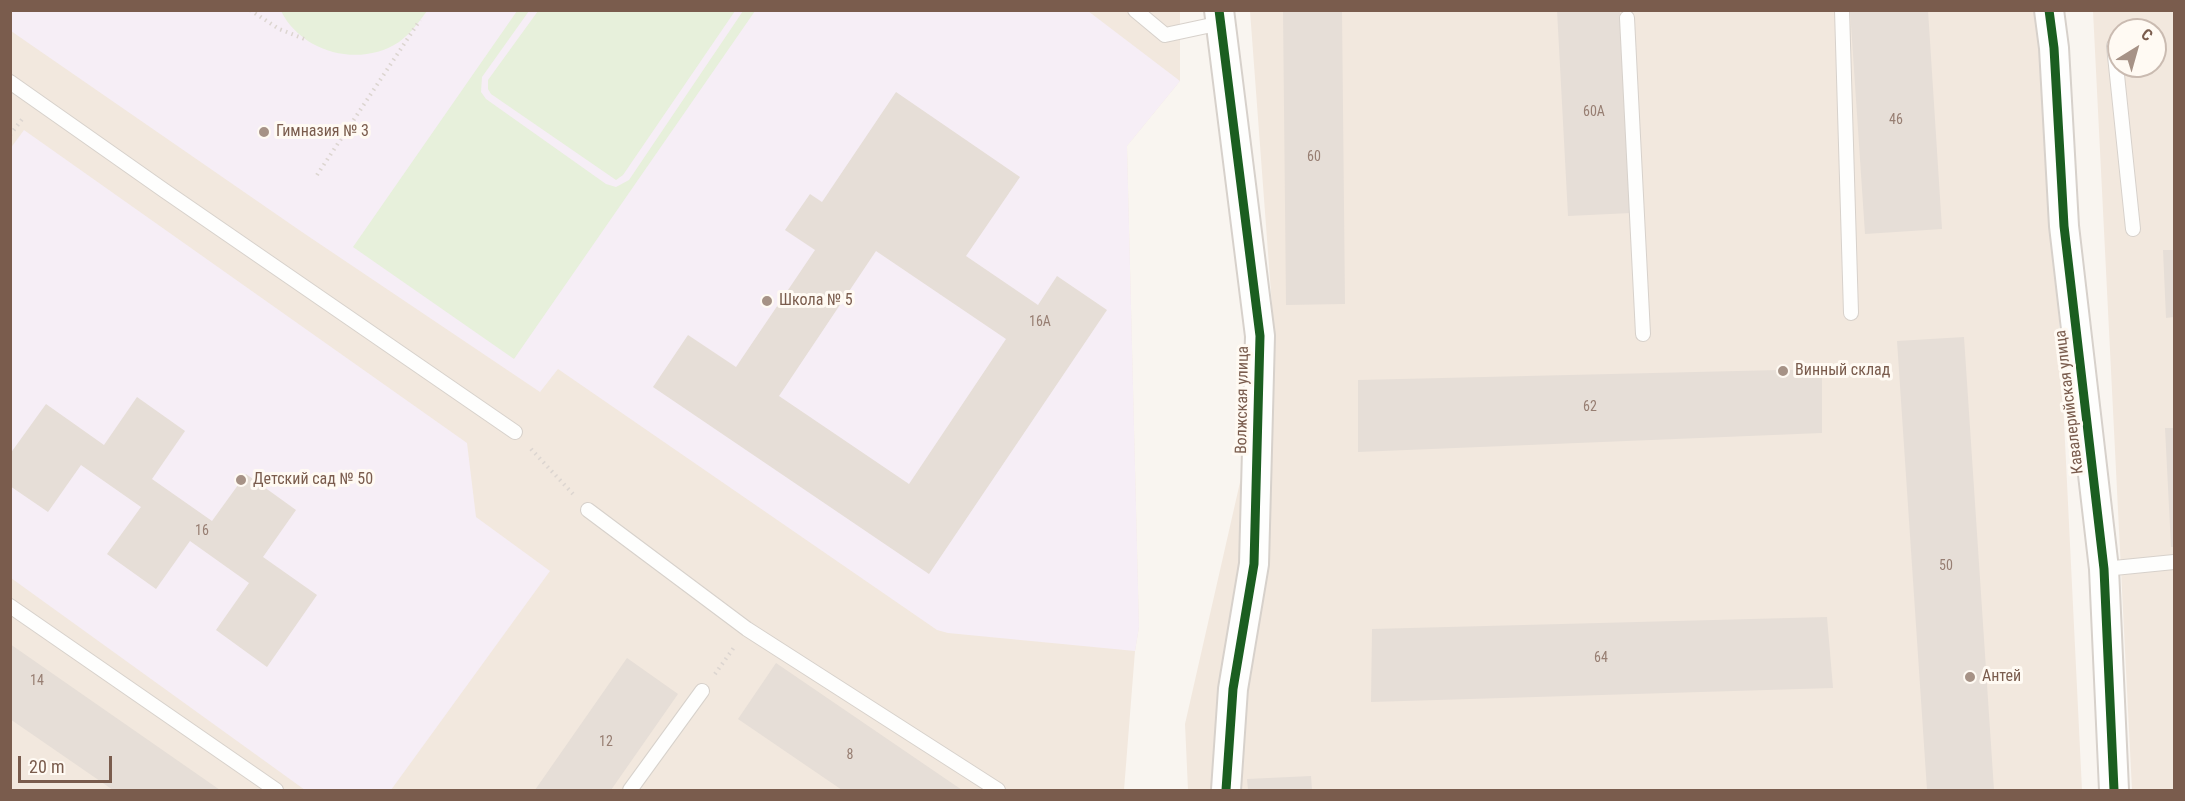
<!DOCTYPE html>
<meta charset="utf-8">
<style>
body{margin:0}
#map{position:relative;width:2185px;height:801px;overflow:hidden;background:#f9f5f0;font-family:"Roboto Condensed",sans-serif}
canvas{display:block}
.frame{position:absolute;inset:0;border:12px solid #7a5c4d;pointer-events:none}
.north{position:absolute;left:2107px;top:18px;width:60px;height:60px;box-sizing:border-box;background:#fffaf3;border:2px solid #cabbb1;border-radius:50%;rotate:37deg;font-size:16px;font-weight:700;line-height:24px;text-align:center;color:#7a5c4d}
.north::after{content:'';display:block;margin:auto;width:21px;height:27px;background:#a69286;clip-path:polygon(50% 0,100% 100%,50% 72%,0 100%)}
.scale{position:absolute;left:18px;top:756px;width:94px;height:27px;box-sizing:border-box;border:3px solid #7a5c4d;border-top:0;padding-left:8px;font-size:18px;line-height:21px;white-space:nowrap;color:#7a5c4d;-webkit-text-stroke:4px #fffaf3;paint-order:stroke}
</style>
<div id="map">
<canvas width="2185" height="801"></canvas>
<div class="frame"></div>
<div class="north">С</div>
<div class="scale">20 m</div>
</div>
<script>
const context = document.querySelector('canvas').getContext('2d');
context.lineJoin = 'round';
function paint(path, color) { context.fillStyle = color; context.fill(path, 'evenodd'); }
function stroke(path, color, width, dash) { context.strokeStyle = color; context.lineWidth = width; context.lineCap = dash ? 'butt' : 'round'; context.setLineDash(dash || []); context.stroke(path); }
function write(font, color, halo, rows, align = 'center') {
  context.font = font + ' "Roboto Condensed",sans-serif'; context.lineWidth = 6; context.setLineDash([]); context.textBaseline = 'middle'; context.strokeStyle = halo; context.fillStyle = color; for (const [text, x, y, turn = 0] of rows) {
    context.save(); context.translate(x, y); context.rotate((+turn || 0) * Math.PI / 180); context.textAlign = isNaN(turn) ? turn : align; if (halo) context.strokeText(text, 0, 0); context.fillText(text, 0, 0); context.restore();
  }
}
paint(new Path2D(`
 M10 11H1180V81L1127 146 1139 627 1135 651 1124 790H11Z
 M1250 11H2044L2082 790H1188L1185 724 1274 333Z
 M2093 11H2174V790H2132ZM2119 30H2155V66H2119Z`), '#f2e8de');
paint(new Path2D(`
 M11 10 1088 11 1180 81 1127 146 1139 627 1135 651 948 633 937 630 558 369 540 392 302 232 11 31Z
 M24 130 467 443 476 517 550 571 391 790H305L11 578 10 149Z`), '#f6eef6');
paint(new Path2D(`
 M281 11H427C419 22 411 33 399 42 360 68 302 53 281 11Z
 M517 11H529L482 77 481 92 486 99 606 184 616 187 629 180 743 11H755L514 359 353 247Z
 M538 11V10L735 11 623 175 616 180 491 94 488 89V80Z`), '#e7f0db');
paint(new Path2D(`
 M1283 10H1342L1345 304 1286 305Z
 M1557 10H1620L1631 213 1568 216Z
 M1850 10H1928L1942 229 1865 234Z
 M896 92 1020 177 966 256 1038 305 1057 276 1107 310 929 574 653 387 688 335 736 367 815 250 785 230 810 194 822 202ZM876 251 1006 339 909 484 779 396Z
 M2163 250H2174V317L2166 318Z
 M1964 337 1994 790H1927L1897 341Z
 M1822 369V433L1358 452V380Z
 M137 397 185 431 152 479 212 521 246 474 296 510 263 557 317 595 267 667 216 630 249 583 190 541 156 589 107 554 141 507 81 465 48 512 10 486V454L46 404 104 445Z
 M2165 428H2174V547H2171Z
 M1827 617 1833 688 1371 702 1372 629Z
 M10 644 220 790H113L10 719Z
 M627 658 678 694 611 790H535Z
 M776 663 962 790H842L738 719Z
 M1311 776 1312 790H1248L1247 779Z`), '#e6ded7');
const service = new Path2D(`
 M1135 10 1165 35 1221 23
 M1842 10 1851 313
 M1627 18 1643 334
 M2114 46 2133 229
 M10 82 165 191 515 432
 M588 510 747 629 998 790
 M2104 569 2174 562
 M10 606 276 790
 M630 790 702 691`);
const minor = new Path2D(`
 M1219 10 1260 336 1254 564 1233 689 1226 790
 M2049 10 2054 48 2064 226 2104 569 2114 790`);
stroke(service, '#d7d1cb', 16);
stroke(minor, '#d7d1cb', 32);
stroke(new Path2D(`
 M250 10 279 29 307 40
 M10 135 23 118
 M317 175 420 20
 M531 449 573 494
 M715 674 735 646`), '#dcd5d0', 4, [1.5, 4.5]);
stroke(service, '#fefefd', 14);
stroke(minor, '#fefefd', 28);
stroke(new Path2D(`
 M1219 10 1260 336 1254 564 1233 689 1226 790
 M2049 10 2054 48 2064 226 2104 569 2114 790`), '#1b5e20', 9);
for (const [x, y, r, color] of [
 [264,132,6,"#a69286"],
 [767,301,6,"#a69286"],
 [1783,371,6,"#a69286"],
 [241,480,6,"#a69286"],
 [1970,677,6,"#a69286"]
]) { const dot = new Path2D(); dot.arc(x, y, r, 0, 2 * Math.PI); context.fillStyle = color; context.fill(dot); stroke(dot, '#fffaf3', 2); }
write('14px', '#977e72', null, [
 ["60А",1594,112],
 ["46",1896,120],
 ["60",1314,157],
 ["16А",1040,322],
 ["62",1590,407],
 ["16",202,531],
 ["50",1946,566],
 ["64",1601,658],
 ["14",37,681],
 ["12",606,742],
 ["8",850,755]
]);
write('16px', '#7a5c4d', '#fffaf3', [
 ["Гимназия № 3",276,132],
 ["Школа № 5",779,301],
 ["Винный склад",1795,371],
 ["Детский сад № 50",253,480],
 ["Антей",1982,677]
], 'left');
write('16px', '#7a5c4d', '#fffaf3', [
 ["Волжская улица",1243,400,-89],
 ["Кавалерийская улица",2070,402,-97]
]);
</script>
